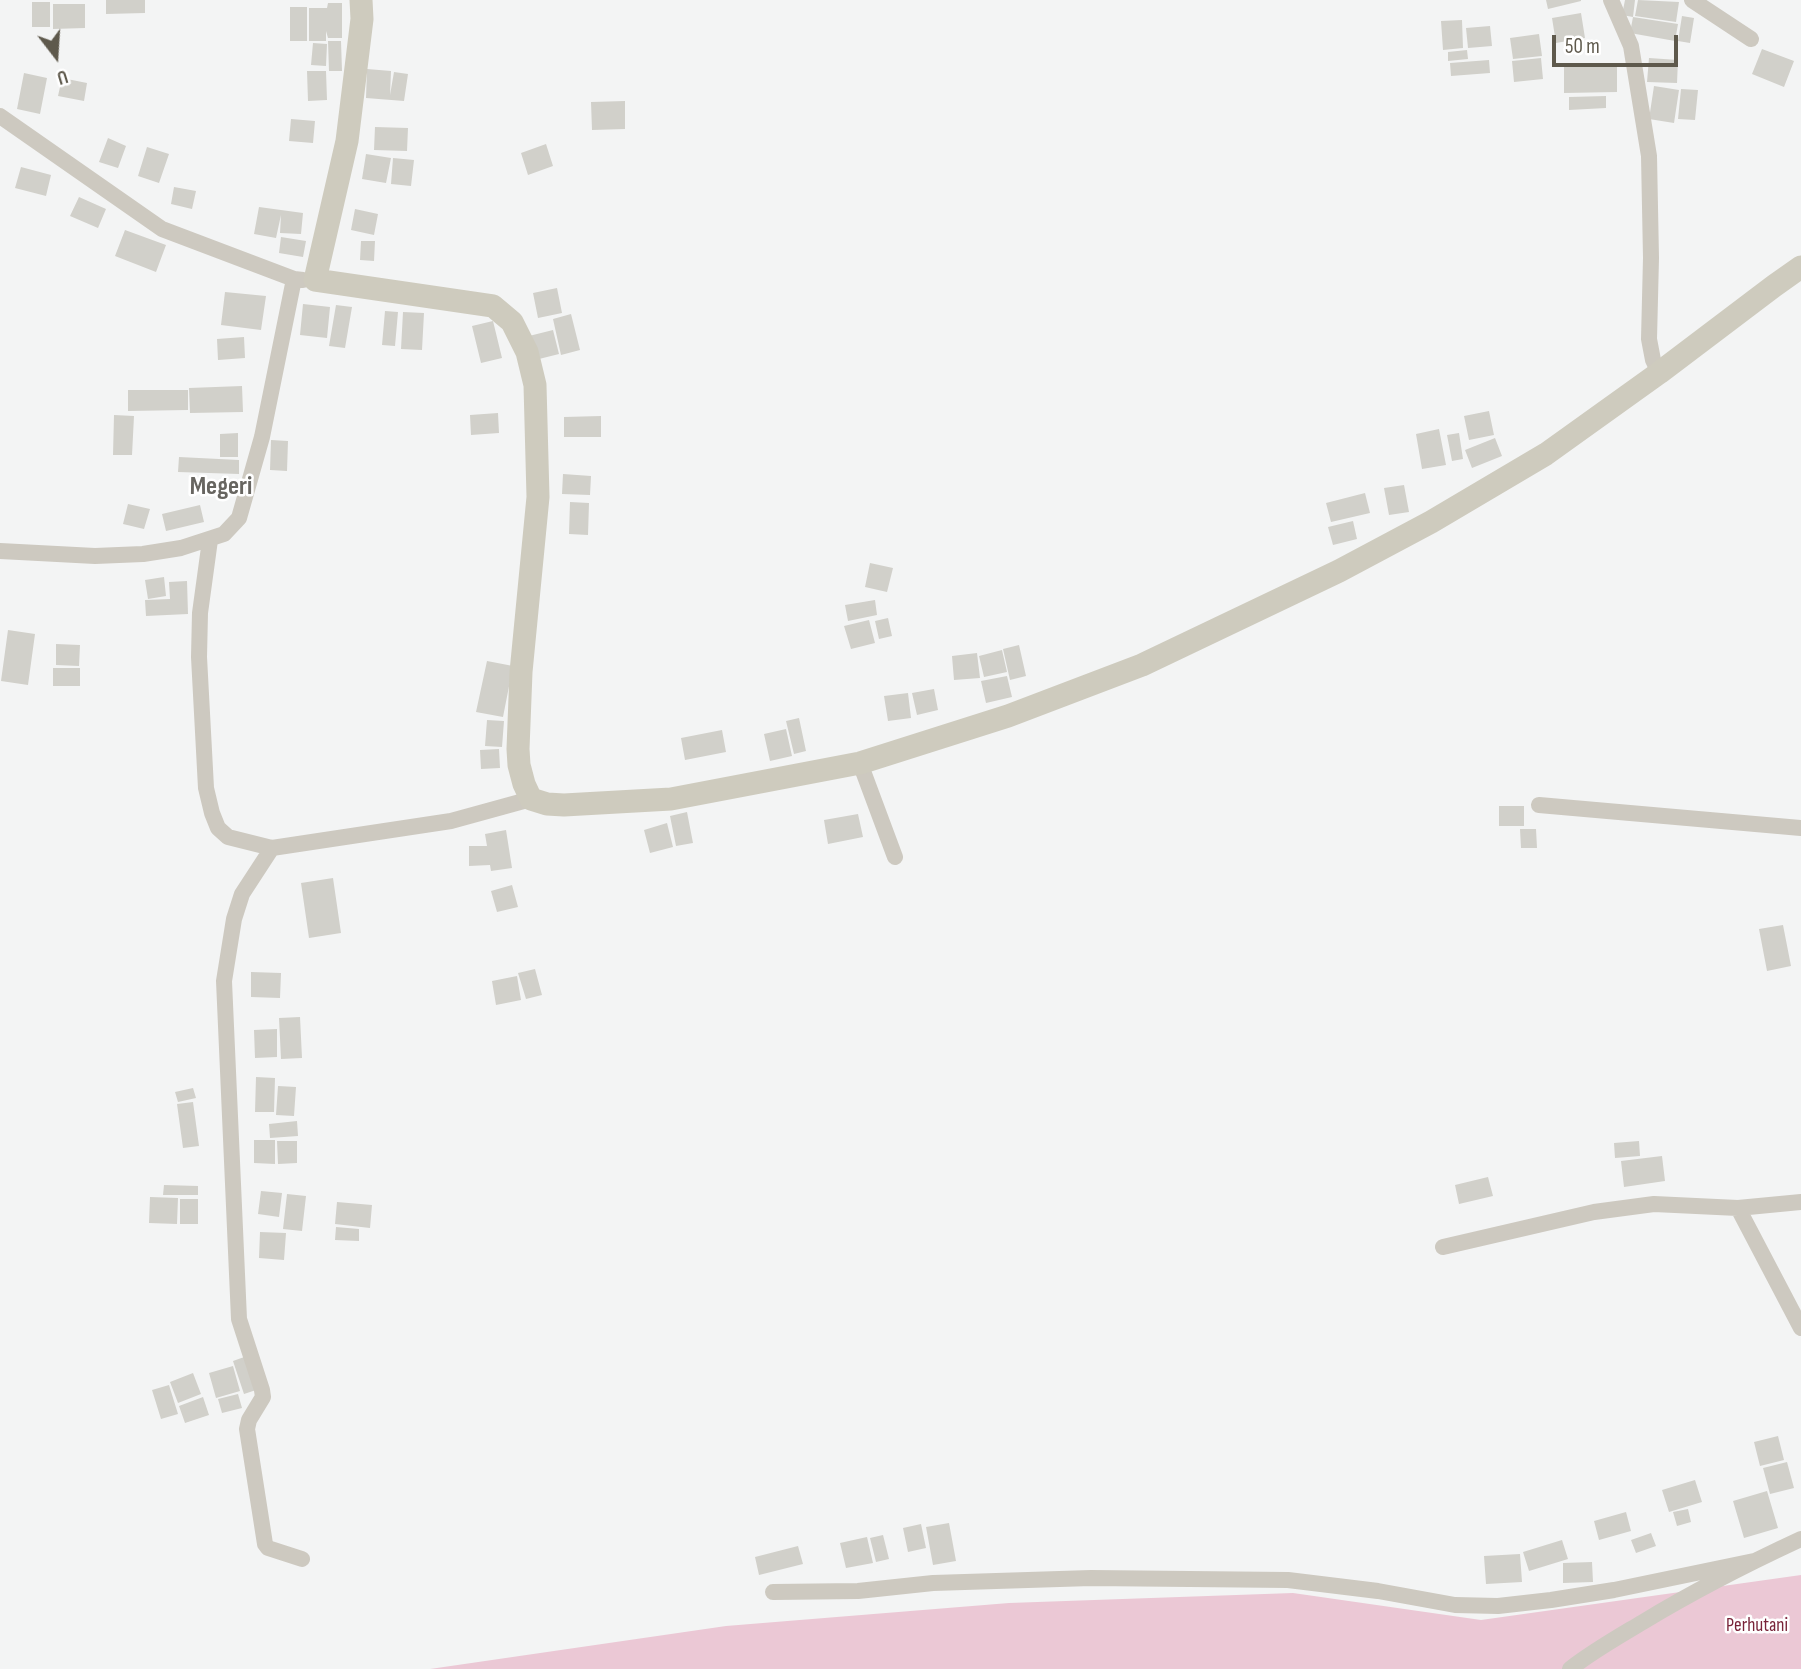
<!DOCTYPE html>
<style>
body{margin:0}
#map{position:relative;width:1801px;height:1669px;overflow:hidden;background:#f3f4f4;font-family:"Sofia Sans Condensed",sans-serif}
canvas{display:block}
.north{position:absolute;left:21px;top:21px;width:70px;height:70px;-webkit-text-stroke:5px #fff;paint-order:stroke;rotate:163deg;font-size:19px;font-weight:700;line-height:28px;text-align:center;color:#5e594c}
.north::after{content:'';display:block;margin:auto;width:24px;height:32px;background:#5e594c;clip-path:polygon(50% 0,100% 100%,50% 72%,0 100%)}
.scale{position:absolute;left:1552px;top:35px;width:126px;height:32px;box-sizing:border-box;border:4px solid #5e594c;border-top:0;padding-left:9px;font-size:21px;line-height:24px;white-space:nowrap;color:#5e594c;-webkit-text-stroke:5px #fff;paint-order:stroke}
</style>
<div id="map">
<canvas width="1801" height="1669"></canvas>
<div class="north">U</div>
<div class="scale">50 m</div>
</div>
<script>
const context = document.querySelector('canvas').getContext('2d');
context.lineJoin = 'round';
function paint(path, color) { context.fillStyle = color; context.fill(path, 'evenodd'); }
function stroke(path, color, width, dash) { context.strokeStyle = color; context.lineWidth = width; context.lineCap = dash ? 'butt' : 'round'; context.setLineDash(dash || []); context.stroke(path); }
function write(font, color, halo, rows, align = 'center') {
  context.font = font + ' "Sofia Sans Condensed",sans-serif'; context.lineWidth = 5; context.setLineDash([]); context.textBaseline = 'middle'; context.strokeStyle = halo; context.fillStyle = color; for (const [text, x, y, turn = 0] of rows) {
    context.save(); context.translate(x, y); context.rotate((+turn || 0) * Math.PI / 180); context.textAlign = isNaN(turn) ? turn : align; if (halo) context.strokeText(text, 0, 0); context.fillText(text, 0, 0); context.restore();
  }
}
paint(new Path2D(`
 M1801 1575V1669H430L726 1626 1009 1603 1293 1593 1481 1620Z`), '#ebc8d5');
paint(new Path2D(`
 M106 0H145V13L106 14Z
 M1546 0H1581V1L1548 9Z
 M1625 0H1635L1633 17 1622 15Z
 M1638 0 1679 2 1676 22 1635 16Z
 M32 2H50V27H32Z
 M328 3H342V38H328L326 31V41H309V8H327Z
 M53 4H85V28L53 29Z
 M290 7H307V41H290Z
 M1581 13 1585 38 1556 43 1552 18Z
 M1682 16 1694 18 1690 43 1678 41Z
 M1633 17 1678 24 1675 41 1630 33Z
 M1462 20 1463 48 1443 50 1441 21Z
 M1490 26 1492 46 1468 48 1466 28Z
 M1539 34 1542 56 1513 59 1510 38Z
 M328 41H341L342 71H329Z
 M313 43 327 44 326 66 311 65Z
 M1762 49 1794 61 1784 87 1752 74Z
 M1467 50 1468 59 1448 61V52Z
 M1541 58 1543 79 1514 82 1512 61Z
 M1649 58 1678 60 1677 83 1647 82Z
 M1489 60 1490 73 1451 76 1450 63Z
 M1617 65V92L1564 93V66Z
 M367 69 391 71 390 95 394 72 408 74 404 101 366 98Z
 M307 71H326L327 100 308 101Z
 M24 73 47 78 40 114 17 109Z
 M62 78 87 83 84 101 58 96Z
 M1654 86 1679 90 1674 123 1649 119Z
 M1681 89 1698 90 1695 120 1678 119Z
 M1606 96V108L1569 110V97Z
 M625 101V129L592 130 591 102Z
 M291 119 315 121 313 143 289 141Z
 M375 127 408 128 407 151 374 150Z
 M108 138 126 146 118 168 99 162Z
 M546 144 553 166 528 175 521 153Z
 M147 147 169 154 159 183 138 176Z
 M366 154 391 158 386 183 362 179Z
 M393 158 414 160 411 186 391 184Z
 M21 167 51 175 46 196 15 188Z
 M174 187 196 191 192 209 171 204Z
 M79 197 106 209 98 228 70 216Z
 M259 207 303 213 301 234 280 233 281 215 276 238 254 234Z
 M355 209 378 214 374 235 351 230Z
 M125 230 166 245 156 272 115 256Z
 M281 237 306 241 303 257 279 253Z
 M361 241H375L374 261 360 260Z
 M557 288 562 313 538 318 533 293Z
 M225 292 266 296 261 330 221 325Z
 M303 304 330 307 327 338 300 335Z
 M336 305 352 307 345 348 329 346Z
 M385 311 398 312 395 346 382 345Z
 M403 312 424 313 422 350 401 349Z
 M571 314 580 350 561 355 553 319Z
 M493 321 502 358 481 363 472 326Z
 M553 330 559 354 535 360 529 336Z
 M244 337 245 358 218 360 217 339Z
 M242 386 243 412 190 413 189 388Z
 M128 390H188V410L128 411Z
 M1489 411 1494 435 1469 440 1464 416Z
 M498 413 499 433 471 435 470 415Z
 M114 415 134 416 132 455H113Z
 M601 416V437H564V417Z
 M1439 429 1446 465 1422 469 1416 434Z
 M238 433V457H220V434Z
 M1459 433 1463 459 1452 461 1447 435Z
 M1495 438 1502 456 1472 468 1465 450Z
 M271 440 288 441 287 471 270 470Z
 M179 457 239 460V474L178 472Z
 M563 474 591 476 590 495 562 494Z
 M1404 485 1409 512 1389 515 1384 488Z
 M1365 493 1370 513 1331 522 1326 503Z
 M570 502 589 503 588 535 569 534Z
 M128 504 150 509 144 529 123 524Z
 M200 505 204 522 166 531 162 514Z
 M1353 521 1357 539 1333 545 1328 527Z
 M870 563 893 568 887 592 865 587Z
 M164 577 166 596 148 599 145 580Z
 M187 581 188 614 146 616 145 600 170 599 169 582Z
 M875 600 877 615 848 621 845 605Z
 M888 618 892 636 879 639 875 621Z
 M869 620 875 643 851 649 844 626Z
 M8 630 35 634 28 685 1 681Z
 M56 644 80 645 79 666 56 665Z
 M1019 645 1026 676 1010 680 1003 649Z
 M1002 650 1007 672 984 677 979 656Z
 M977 653 980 678 954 680 952 656Z
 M487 661 513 666 503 717 476 712Z
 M53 668H80V686H53Z
 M1007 676 1012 697 986 703 981 681Z
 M934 689 938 710 917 715 912 693Z
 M908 693 911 718 888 721 884 696Z
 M799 718 806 751 794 754 786 721Z
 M487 720 504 721 502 747 485 746Z
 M786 729 792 756 770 761 764 734Z
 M722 730 726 752 685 760 681 738Z
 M499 749 500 768 481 769 480 750Z
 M1499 806H1524V826H1499Z
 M687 812 693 843 676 846 670 816Z
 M858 814 863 837 828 844 824 820Z
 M667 823 673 847 650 853 644 830Z
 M1520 829H1536L1537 848H1521Z
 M506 830 512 868 491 871 490 865 469 866V846H487L485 834Z
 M333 878 341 933 309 938 301 883Z
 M512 885 518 907 497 912 491 891Z
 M1783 925 1791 966 1767 971 1759 929Z
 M535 969 542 995 526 999 518 973Z
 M251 972 281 973 280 998 251 997Z
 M517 976 521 1000 496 1005 492 981Z
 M300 1017 302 1058 281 1059 279 1018Z
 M277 1029V1057L255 1058 254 1030Z
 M256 1077 275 1078 274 1112H255Z
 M278 1086 296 1087 294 1116 276 1115Z
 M193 1088 196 1098 178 1102 175 1092Z
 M193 1102 199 1146 183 1148 177 1104Z
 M297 1121 298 1136 270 1138 269 1124Z
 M254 1140H275V1164L254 1163Z
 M277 1141H297V1163L278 1164Z
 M1639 1141 1640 1156 1615 1158 1614 1143Z
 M1662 1156 1665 1181 1624 1187 1621 1161Z
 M1488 1177 1493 1196 1459 1204 1455 1185Z
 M164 1185 198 1186V1195H163Z
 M261 1191 282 1193 279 1217 258 1214Z
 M287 1194 306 1196 302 1231 283 1229Z
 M150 1197 178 1198 177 1224 149 1223Z
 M180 1199H198V1224H180Z
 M337 1202 372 1205 370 1228 335 1224Z
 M336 1227 359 1229V1241L335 1240Z
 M260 1232 286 1233 284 1260 259 1258Z
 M247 1356 259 1389 244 1394 233 1361Z
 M233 1366 240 1391 216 1398 209 1373Z
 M193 1373 201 1394 178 1403 170 1382Z
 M169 1385 178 1414 161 1419 152 1390Z
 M238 1394 242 1408 222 1413 218 1399Z
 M203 1397 209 1415 185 1423 179 1406Z
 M1778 1436 1784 1460 1760 1466 1754 1442Z
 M1787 1462 1794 1488 1770 1494 1763 1468Z
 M1695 1480 1702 1502 1669 1512 1662 1490Z
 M1767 1491 1778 1528 1744 1538 1733 1501Z
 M1688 1509 1691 1522 1677 1526 1673 1512Z
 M1626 1512 1631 1531 1599 1540 1594 1521Z
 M949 1523 956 1561 933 1565 926 1527Z
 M921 1524 926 1548 908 1552 903 1528Z
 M1651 1533 1656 1546 1636 1553 1631 1540Z
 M883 1535 889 1559 876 1562 870 1538Z
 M867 1537 873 1563 846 1568 840 1543Z
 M1562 1540 1568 1559 1529 1571 1523 1552Z
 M798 1546 803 1564 759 1575 755 1557Z
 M1520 1554 1522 1582 1486 1584 1484 1556Z
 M1592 1562 1593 1582 1563 1583V1563Z`), '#d1d0ca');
stroke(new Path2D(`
 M1611 0 1631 46 1649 156 1651 258 1649 339 1653 360 1659 373
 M1692 0 1751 39
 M0 116 162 229 294 279 303 280
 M210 540 200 613 199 657 206 788 212 813 218 828 228 837 272 848
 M0 551 95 556 143 554 181 548 224 534 239 518 262 437 294 279
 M860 763 895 857
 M1539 805 1801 828
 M1738 1208 1801 1202
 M1443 1247 1594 1212 1654 1204 1738 1208 1801 1328
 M302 1559 268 1548 265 1544 247 1429 249 1420 263 1397 262 1390 239 1319 224 981 234 919 242 894 272 848 451 821 531 799
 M773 1592 858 1591 933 1583 1091 1578 1288 1580 1378 1591 1455 1605 1498 1606 1551 1600 1614 1590 1754 1561
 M1570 1669C1593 1651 1618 1637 1643 1622 1694 1591 1747 1564 1801 1539`), '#cdc9c0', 16);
stroke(new Path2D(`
 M361 0 362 19 347 141 315 280 493 306 512 322 527 352 535 385 538 497 521 672 518 749 519 765 524 784 531 799 547 804 564 805 671 799 860 763 1008 716 1142 665 1339 571 1431 522 1546 454 1659 373 1774 286 1801 267`), '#cecbbe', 23);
write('19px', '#782439', '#fff', [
 ["Perhutani",1757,1626]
]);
write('bold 26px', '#676560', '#fff', [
 ["Megeri",221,487]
]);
</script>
